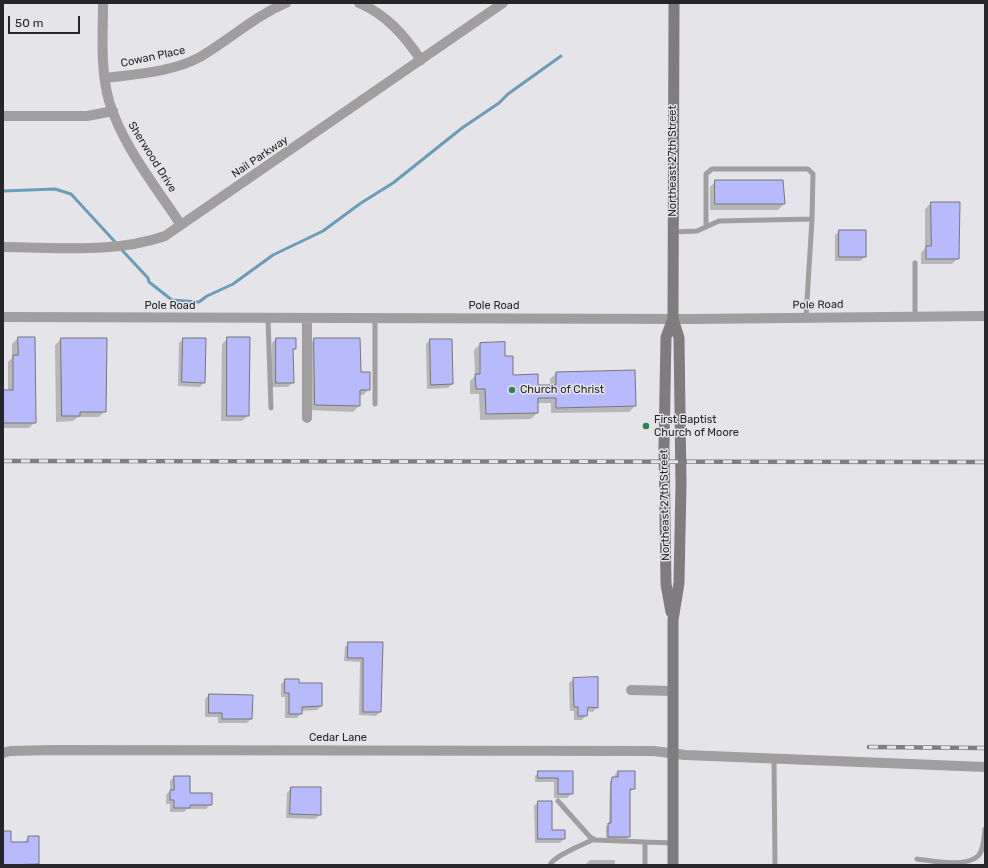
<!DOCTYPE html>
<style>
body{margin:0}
#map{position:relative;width:988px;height:868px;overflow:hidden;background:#e5e5e9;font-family:Rubik,sans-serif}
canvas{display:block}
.frame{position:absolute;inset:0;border:4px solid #262628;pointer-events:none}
.scale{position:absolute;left:8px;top:16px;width:72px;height:18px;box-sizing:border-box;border:2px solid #262628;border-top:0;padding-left:5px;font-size:12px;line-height:14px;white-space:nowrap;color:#262628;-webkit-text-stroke:3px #e5e5e9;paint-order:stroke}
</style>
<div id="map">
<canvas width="988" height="868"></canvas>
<div class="frame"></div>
<div class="scale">50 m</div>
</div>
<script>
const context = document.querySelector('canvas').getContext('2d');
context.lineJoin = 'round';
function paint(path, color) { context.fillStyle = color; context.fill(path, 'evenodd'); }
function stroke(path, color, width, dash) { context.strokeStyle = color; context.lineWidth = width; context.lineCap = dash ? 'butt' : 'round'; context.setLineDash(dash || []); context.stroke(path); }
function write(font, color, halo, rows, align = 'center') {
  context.font = font + ' Rubik,sans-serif'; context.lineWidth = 3; context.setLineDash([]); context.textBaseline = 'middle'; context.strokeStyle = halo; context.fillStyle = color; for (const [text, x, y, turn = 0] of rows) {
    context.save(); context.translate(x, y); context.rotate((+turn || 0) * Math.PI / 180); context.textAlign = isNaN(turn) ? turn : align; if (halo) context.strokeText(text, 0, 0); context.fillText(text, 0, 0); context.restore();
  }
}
paint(new Path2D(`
 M716 181 784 204 778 210H710V187Z
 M931 203 958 258 952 264H921V253L925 248V209Z
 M840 231 865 257 860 261H835V235Z
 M18 338H34L35 422 29 428H3V391H8V362L12 358V344Z
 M228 338 248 415 242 421H221L222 344Z
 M61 339 105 411 99 417H78L73 421 56 422 55 345Z
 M183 339 204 382 200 387 178 386 179 343Z
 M276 339 295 349 292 351 293 382 288 387H272V343Z
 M315 339 360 373 369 389 363 395H359V406L353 412 309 410V345Z
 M430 340 452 384 448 388 427 389 426 344Z
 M480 344 504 357 512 376 537 386H550V379L556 373 635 406 629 412 551 413V403H537V413L531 419 480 420 479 394H470V381L475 376 474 350Z
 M349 643H382L380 712 376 716 359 715 360 662 344 661 345 647Z
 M574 679 597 707 593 712 587 711 586 715 582 720H574V711H570L569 683Z
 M285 680 298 684 321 706 317 710 301 711V713L297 718H285V697H281V684Z
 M209 695 251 719 247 723H218V717H205V699Z
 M539 772H572V793L567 798H554V782H535V776Z
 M618 772 634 789 629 792V836L627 839H606V827L609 824 610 781 615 778V774Z
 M174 777 189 794 211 804 206 809H187L184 812H170V804H166V795L170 791V781Z
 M291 788 320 815 315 819 286 818 287 793Z
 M538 802 551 831 564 839 560 843H535L534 806Z
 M3 832 10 843H24L28 837 38 864 3 865Z
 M590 860H615V865H585Z`), '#0003');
stroke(new Path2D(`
 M3 191 55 189 71 194 117 244
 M120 248 148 278 149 282 172 300 199 302 207 296 233 284 273 255 323 231 361 203 393 183 462 128 499 103 508 94 561 56`), '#6b9cba', 3);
const building = new Path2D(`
 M715 180H783L785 204H715Z
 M931 202H960L959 259H926V246H931Z
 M839 230H866V257H839Z
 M18 337H35L36 423H3V390H13V355H18Z
 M227 337H250L249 416H227Z
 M61 338H107L106 412H80V416H62Z
 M183 338H206L205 383 182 382Z
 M276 338H296V349H293L294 383H276Z
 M314 338H360L361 372H370V390H360V406L315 405Z
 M430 339H452L453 384 431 385Z
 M505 342V356H513V375L538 374V385H556V372L635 370 636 406 556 408V398H538V413L486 414 485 389H476L475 374H480V343Z
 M348 642H383L381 712H363V658H348Z
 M598 677V708L588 707 587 716H578V707H574L573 678Z
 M285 679H299V683H322V706L302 707V714H289V693H285Z
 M209 694 253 695 252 719H222V713H209Z
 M538 771H573V794H558V778H538Z
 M618 771H635V789H630V837H608V823H611V784L612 777H618Z
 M174 776H190V793H212V805H190V808H174V800H170V790H174Z
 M291 787H321V815L290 814Z
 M538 801H552V830H565V839H538Z
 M3 831H11V842H28V836H39V864L3 865Z`);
paint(building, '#b7bbfd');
stroke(building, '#757579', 1);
stroke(new Path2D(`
 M706 227V174L712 169H808L813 174 812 219
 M673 232 697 231 719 221 812 219 806 317
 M915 263V316
 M268 318 271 408
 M375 404V318
 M774 760 775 865
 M558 801 590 837 595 840 645 842
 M917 859C933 861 965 868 978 856 984 850 984 837 985 829
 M550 865C553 856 585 844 594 839
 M645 865V842L673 843`), '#a09e9f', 5);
stroke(new Path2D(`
 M103 3C103 35 100 69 109 101 122 145 156 187 181 225
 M359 3C387 15 404 35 421 60
 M105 78C136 74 173 72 200 57 229 40 255 16 286 3
 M3 116H87L113 111
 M3 247C57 247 113 254 165 236L503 3
 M3 317 691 319 985 316
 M307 418V318
 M631 690 673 691
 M3 753 10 751 54 750 654 751 685 755 985 767`), '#a09e9f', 10);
stroke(new Path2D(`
 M671 612 666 584 664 447 666 337 673 319
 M673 865V620L679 583 681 484 679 338 673 319 674 3`), '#7f7c7d', 11);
const rail = new Path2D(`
 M3 461 985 462
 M869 747 985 748`);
stroke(rail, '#7f7f82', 4.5);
stroke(rail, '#e5e5e9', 3, [9]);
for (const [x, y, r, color] of [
 [512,390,4,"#2f8254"],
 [646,426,4,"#2f8254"]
]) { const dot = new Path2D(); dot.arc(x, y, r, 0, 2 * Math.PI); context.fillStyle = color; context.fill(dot); stroke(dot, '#e5e5e9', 1.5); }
write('11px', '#262628', '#e5e5e9', [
 ["Cowan Place",153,57,-12],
 ["Sherwood Drive",152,157,58],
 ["Nail Parkway",260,157,-34],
 ["Northeast 27th Street",673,161,-90],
 ["Pole Road",818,305,-1],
 ["Pole Road",170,306],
 ["Pole Road",494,306],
 ["Northeast 27th Street",665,505,-91],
 ["Cedar Lane",338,738]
]);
write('11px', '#262628', '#e5e5e9', [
 ["Church of Christ",520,390],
 ["First Baptist",654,420],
 ["Church of Moore",654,433]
], 'left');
</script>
